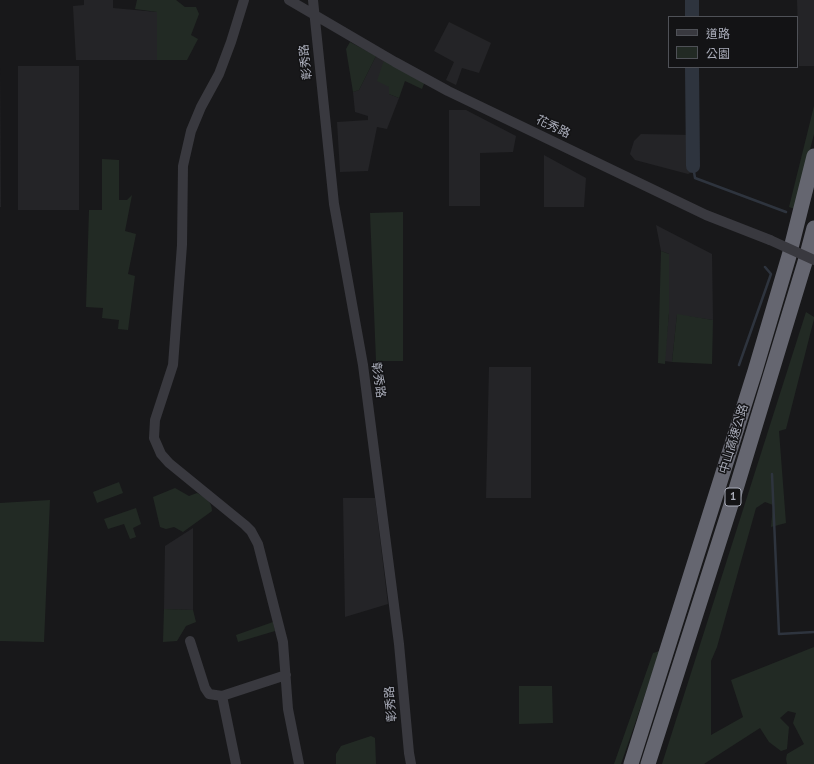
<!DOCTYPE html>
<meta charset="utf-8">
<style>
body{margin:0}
#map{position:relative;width:814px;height:764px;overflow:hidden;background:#18181a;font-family:"PT Sans","Noto Sans TC",sans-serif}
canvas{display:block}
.legend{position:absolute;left:668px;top:16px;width:130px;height:52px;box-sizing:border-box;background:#131315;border:1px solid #4f5157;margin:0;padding:5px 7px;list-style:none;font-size:12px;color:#aaadba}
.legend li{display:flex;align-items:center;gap:8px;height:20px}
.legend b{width:20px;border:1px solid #4f5157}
</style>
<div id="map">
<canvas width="814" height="764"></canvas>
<ul class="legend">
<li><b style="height:5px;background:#39393f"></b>道路</li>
<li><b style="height:11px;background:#222a24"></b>公園</li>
</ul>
</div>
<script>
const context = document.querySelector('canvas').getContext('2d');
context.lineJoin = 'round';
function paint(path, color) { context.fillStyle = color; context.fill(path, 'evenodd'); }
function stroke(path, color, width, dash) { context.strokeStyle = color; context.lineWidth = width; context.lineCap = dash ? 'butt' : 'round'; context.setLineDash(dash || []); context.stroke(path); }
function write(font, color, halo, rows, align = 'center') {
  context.font = font + ' "PT Sans","Noto Sans TC",sans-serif'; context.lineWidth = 3; context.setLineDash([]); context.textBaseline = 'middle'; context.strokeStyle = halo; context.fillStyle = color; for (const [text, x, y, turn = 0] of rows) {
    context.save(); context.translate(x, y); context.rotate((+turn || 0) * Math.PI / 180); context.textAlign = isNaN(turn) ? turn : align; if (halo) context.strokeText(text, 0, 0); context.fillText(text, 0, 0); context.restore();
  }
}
paint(new Path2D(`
 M84 0H113V8L157 12V60H76L73 6 84 5Z
 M797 0H814V66H799Z
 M449 22 491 43 479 73 462 68 456 85 446 80 454 62 434 51Z
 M376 56 384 60 389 87V94L399 98 387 129 377 127 368 171 340 172 337 122 368 120V116L355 112 353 92 359 90Z
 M18 66H79V210H18Z
 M0 67 1 207H0Z
 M449 110H466L516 136 513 152 480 153V206H449Z
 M641 134 693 135 694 171 688 174 635 160 630 154 634 141Z
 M544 155 586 178 584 207H544Z
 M656 225 712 254 713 320 677 315 672 362 664 361 669 313V254L661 251Z
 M489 367H531V498H486Z
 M343 498H375L388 604 345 617Z
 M193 528V610L164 609 165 546Z`), '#242427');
paint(new Path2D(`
 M137 0H176L185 7H196L199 14 191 35 198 39 187 60H157V12L135 9Z
 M350 42 376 56 359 90 353 92 346 49Z
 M384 60 425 81 422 89 405 81 399 98 389 94V87L377 81Z
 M814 106V134L795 209 789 207Z
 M102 159 119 160V200H127L132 195 125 231 136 234 128 274 135 276 128 330 118 329 119 320 102 318 103 308 86 307 89 210H102Z
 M403 212V361H376L370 213Z
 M661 251 669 254V313L665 364 658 363Z
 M806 312 814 317V319L786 429 779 431 786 523 771 527 773 505 765 502 756 508 717 647 711 661V735L743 717 731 680 814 647V764H787L786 759 787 754 804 744 793 723 796 713 788 711 780 718 789 727 787 749 781 751 769 742 760 728 704 764H662Z
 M677 314 713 320 712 364 672 362Z
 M119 482 123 493 97 503 93 492Z
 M175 488 189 496 197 493C205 498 212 501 212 511L183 532 174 527 166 529 160 527 153 497Z
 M50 500 44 642 0 641V503Z
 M136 508 141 524 133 528 136 537 130 539 124 524 108 529 104 519Z
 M164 609 193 610 196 622 186 626 177 641 163 642Z
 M273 622 275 631 238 642 236 635Z
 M660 651 621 764H614L653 653Z
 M519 686H552L553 723 519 724Z
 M371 736 375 738 376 764H336V754L341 746Z`), '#222a24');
stroke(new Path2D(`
 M693 166 695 178 786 212
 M739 365 771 274 765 267
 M772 474 779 634 814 632`), '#2e343e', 2.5);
stroke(new Path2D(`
 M692 0V17
 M692 67 693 166`), '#2e343e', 14);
stroke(new Path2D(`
 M244 0 231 42 219 74 201 107 191 131 183 166 182 245 173 365 155 420 154 438 161 454 169 463 245 525 251 531 258 544 283 642 288 709 299 764
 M289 0 395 62 448 91 706 215 770 240
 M313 0 334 204 363 365 399 644 409 753 411 764
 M190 641 205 688 209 694 222 696 236 764
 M222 696 286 675`), '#39393f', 10);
stroke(new Path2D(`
 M631 764 755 371 789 256 814 156
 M648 764 736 489 805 262 814 228`), '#656670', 15);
stroke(new Path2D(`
 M770 240 814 260`), '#39393f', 10);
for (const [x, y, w] of [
 [733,497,16]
]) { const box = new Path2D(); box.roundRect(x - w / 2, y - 9, w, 18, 3); context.fillStyle = '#131315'; context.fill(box); stroke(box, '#aaadba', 1); }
write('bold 11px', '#aaadba', null, [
 ["1",733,497]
]);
write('12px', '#aaadba', '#131315', [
 ["彰秀路",306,62,-96],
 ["花秀路",553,127,26],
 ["彰秀路",378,380,82],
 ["中山高速公路",734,439,-73],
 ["彰秀路",391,704,-95]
]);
</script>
